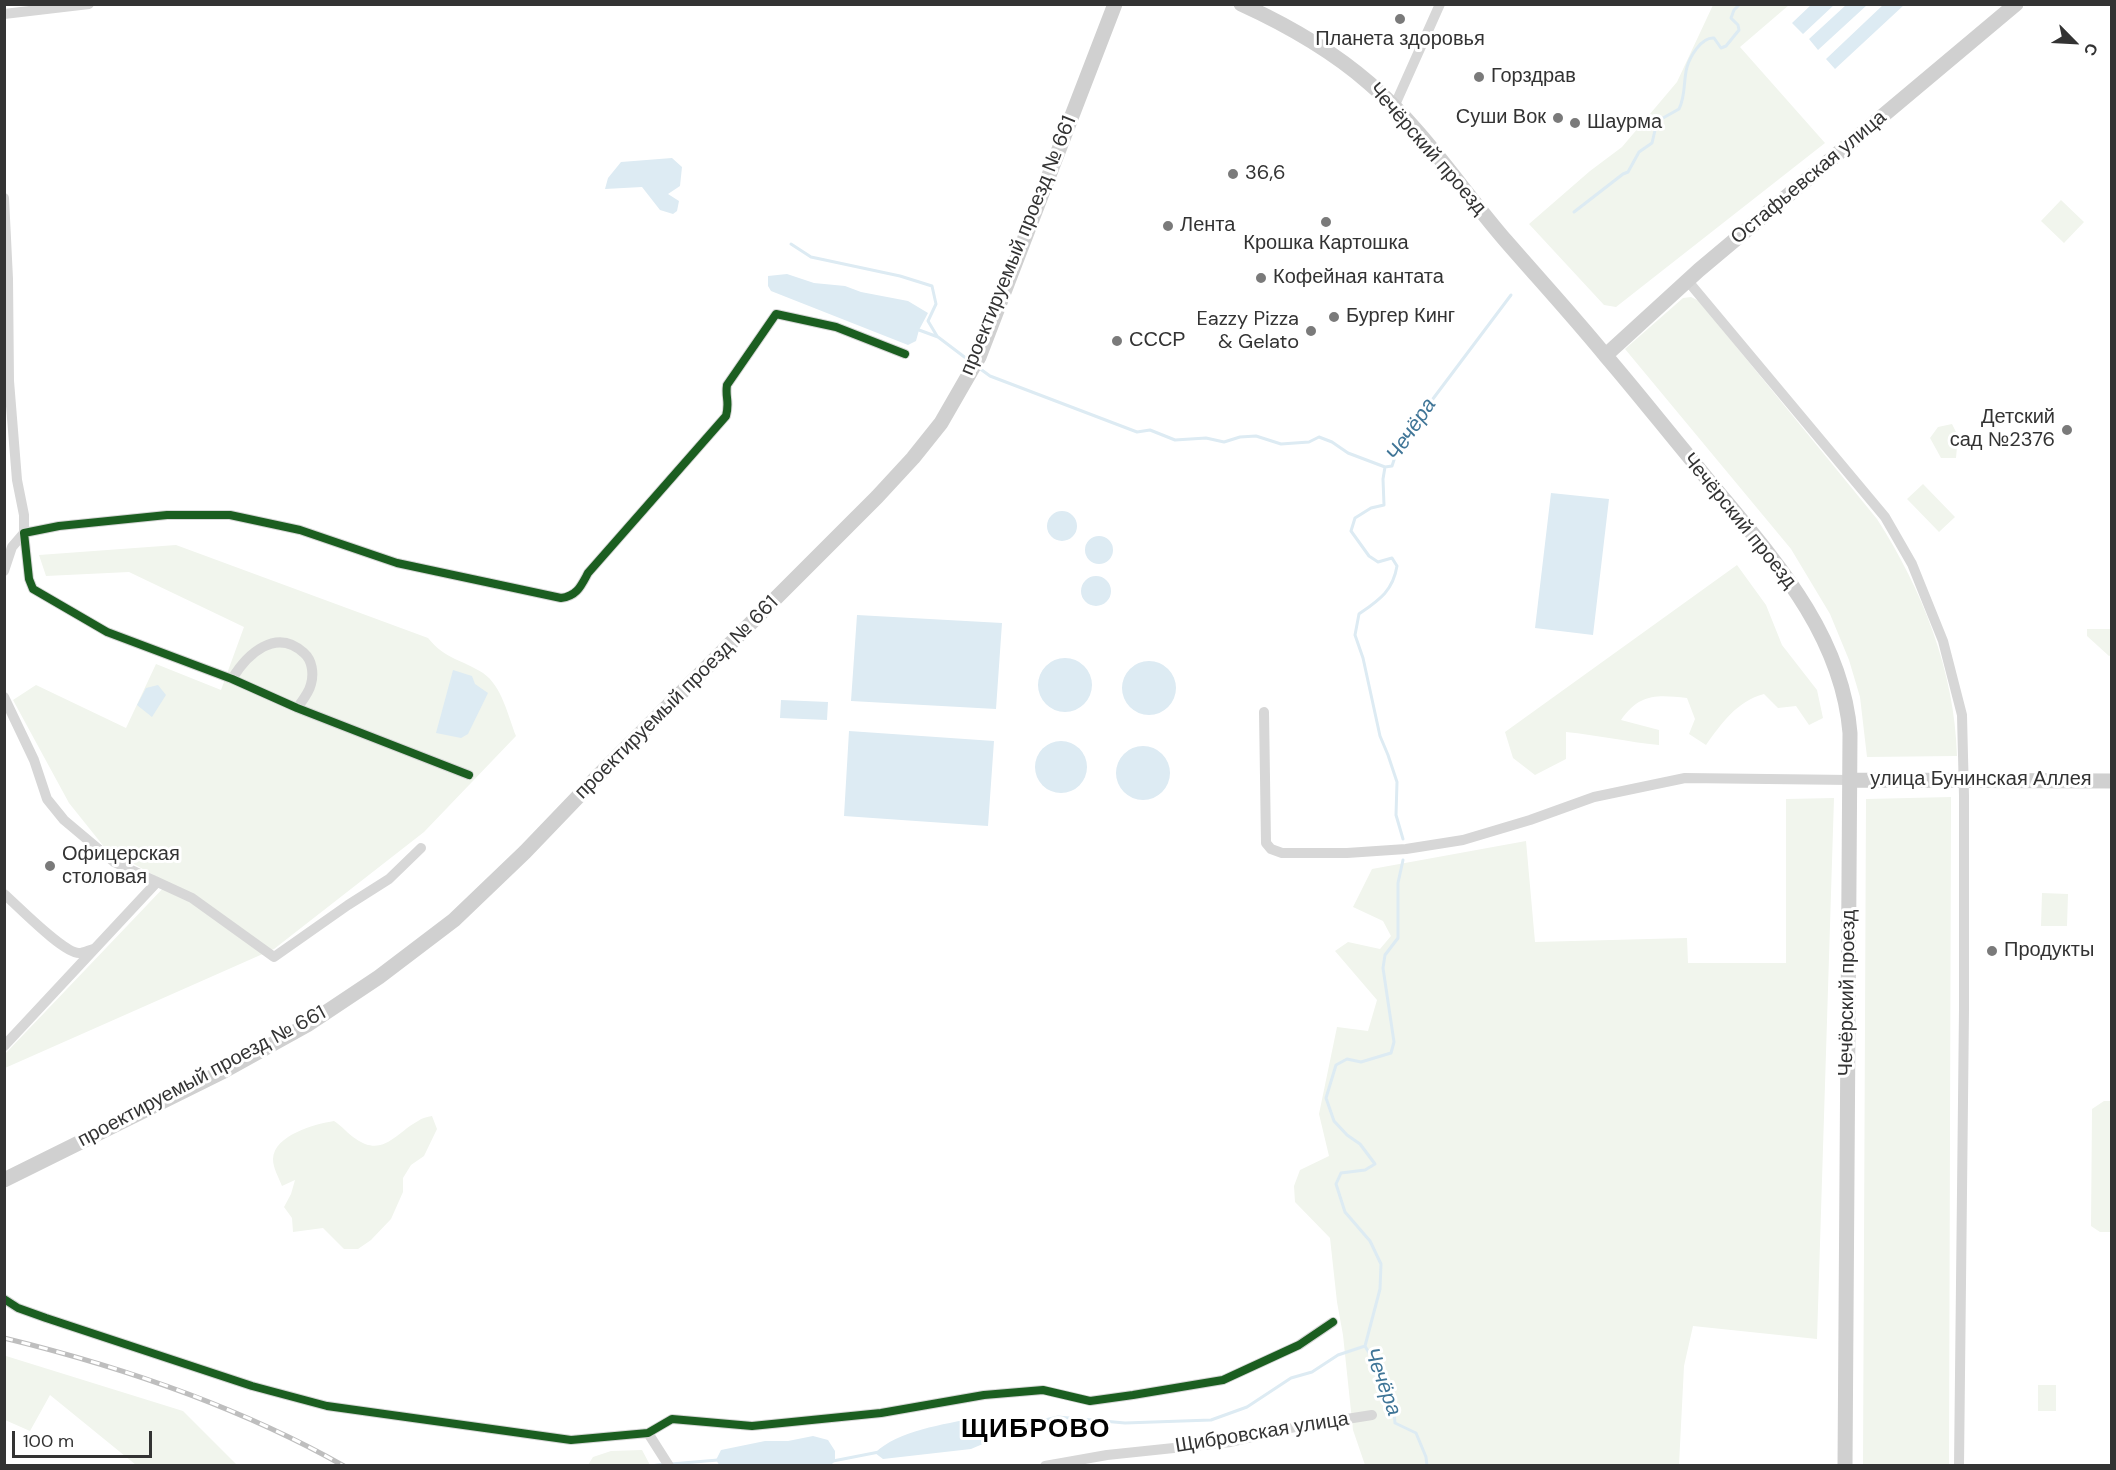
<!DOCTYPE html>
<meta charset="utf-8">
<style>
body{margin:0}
#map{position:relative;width:2116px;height:1470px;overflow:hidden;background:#fff;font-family:"DM Sans",sans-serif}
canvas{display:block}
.frame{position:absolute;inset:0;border:6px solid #333;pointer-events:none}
.north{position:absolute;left:2044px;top:12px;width:60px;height:60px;-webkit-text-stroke:4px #fff;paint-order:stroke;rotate:114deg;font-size:16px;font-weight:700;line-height:24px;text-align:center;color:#333}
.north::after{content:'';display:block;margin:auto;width:21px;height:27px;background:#333;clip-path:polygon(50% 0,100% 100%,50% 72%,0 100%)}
.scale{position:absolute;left:12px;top:1431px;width:140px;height:27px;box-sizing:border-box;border:3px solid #333;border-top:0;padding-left:8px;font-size:18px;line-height:21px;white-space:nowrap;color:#333;-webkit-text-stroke:4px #fff;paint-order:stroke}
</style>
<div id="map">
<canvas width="2116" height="1470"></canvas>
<div class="frame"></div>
<div class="north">С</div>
<div class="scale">100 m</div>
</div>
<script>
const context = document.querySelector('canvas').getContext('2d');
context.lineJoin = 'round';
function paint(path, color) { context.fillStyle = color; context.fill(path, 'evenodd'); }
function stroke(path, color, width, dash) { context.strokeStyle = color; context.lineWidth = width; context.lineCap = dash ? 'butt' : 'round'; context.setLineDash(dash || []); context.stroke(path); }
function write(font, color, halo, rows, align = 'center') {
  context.font = font + ' "DM Sans",sans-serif'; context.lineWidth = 6; context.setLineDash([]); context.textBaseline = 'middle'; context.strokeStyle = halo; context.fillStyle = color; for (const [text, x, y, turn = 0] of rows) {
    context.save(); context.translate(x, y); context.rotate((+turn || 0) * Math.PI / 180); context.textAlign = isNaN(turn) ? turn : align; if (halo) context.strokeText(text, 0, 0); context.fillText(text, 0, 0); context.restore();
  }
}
paint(new Path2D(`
 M1713 5H1789L1740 47 1825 143 1616 307 1604 305 1529 224 1590 171 1622 147 1677 82Z
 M2061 200 2084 222 2064 243 2041 221Z
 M1691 297 1699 301 1877 519C1922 589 1955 672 1957 756L1867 757 1860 697 1849 660 1830 614 1791 549 1625 349 1683 298Z
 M1952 424 1958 436 1956 458H1941L1930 438 1938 427Z
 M1923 484 1955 517 1939 532 1907 499Z
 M176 545 428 638C446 660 461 659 483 673 502 686 508 716 516 736L424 832 274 949 5 1068 4 1055 168 883 105 848 69 803 13 700 36 685 126 728 156 664 221 690 244 627 129 572 46 576 39 555Z
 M1737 565 1766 605 1782 645 1817 690 1823 718 1809 725 1796 706 1778 708 1764 694C1737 701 1721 724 1706 745L1689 734 1695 719 1687 698C1657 695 1640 693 1621 720L1659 730V745C1628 742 1597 735 1566 732V759L1535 775 1513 758 1505 732Z
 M2087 629H2111V655L2109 656 2087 636Z
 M1951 797 1949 1465H1863L1866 799Z
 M1834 798 1817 1339 1693 1326 1684 1366 1679 1465H1365L1353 1430 1343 1335 1337 1302 1330 1238 1295 1202 1294 1186 1300 1170 1329 1156 1319 1114 1337 1027 1368 1031 1377 1000 1335 951 1348 942 1380 949 1391 936 1383 921 1353 907 1372 869 1526 841 1535 942 1687 938 1688 963H1786V799Z
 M2042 893 2068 894 2067 926H2041Z
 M2104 1101H2111V1232H2100L2091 1226 2092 1109Z
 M432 1116 437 1129 424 1156 411 1165 403 1178V1192L391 1219 371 1240 358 1249H344L323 1228 293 1232 292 1218 284 1207 291 1194 295 1180 282 1186C279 1178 273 1168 273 1159 274 1135 315 1124 334 1121 342 1126 348 1134 356 1139 383 1158 397 1132 418 1121 422 1118 427 1117 432 1116Z
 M6 1356 183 1411 237 1465H136L50 1395 30 1431 5 1420 4 1357Z
 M2038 1385H2056V1411H2038Z
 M642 1450 650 1465H588L593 1457 611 1451Z`), '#f1f5ed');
paint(new Path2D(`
 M1812 4 1834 5 1803 34 1792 23Z
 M1884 4 1904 5 1835 69 1826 59Z
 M1846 5H1867L1818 50 1809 39Z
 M672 158 682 167 680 186 668 194 679 201 677 211 673 214 660 210 642 187 605 189 608 178 621 162Z
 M787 274 814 283 845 286 861 292 908 301 928 313 919 330 916 341 908 345 771 291 768 286V276Z
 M1551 493 1609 499 1593 635 1535 628Z
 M1047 526a15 15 0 1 1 30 0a15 15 0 1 1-30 0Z
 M1085 550a14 14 0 1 1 28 0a14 14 0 1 1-28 0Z
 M1081 591a15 15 0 1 1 30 0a15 15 0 1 1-30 0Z
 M857 615 1002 623 996 709 851 701Z
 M1038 685a27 27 0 1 1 54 0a27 27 0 1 1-54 0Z
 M1122 688a27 27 0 1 1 54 0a27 27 0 1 1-54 0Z
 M453 670 472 676 475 684 488 693 468 734 461 738 436 733Z
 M158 685 166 695 152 717 137 705 146 688Z
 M781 700 828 702 827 720 780 718Z
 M849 731 994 741 988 826 844 816Z
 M1035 767a26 26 0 1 1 52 0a26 26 0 1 1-52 0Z
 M1116 773a27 27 0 1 1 54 0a27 27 0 1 1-54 0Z
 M975 1418 984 1421 988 1429 985 1443 971 1449 883 1459 875 1453C897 1431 945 1424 975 1418Z
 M813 1436 828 1440 835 1451V1461L831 1465 720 1466 716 1460 721 1450 765 1441H788Z`), '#ddebf3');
stroke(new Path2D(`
 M1574 212 1623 174 1628 172 1639 152 1652 143 1656 126 1663 118 1679 109C1686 95 1683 82 1687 67 1690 57 1701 37 1714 38L1721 48 1726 46 1739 30 1738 25 1731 18 1734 10 1740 4
 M791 244 811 257 900 276 932 286 936 304 928 321 937 336
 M919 330 938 337 971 362
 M979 368 990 376 1137 432 1150 430 1175 440 1206 438 1224 442 1240 437 1256 436 1281 444 1309 442 1319 437 1332 442 1348 453 1385 467
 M1385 467 1383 479 1384 505 1371 508 1355 518 1351 531 1369 556 1378 562 1392 558 1397 566C1393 591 1379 600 1359 614L1355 635 1363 658 1380 736 1388 755 1397 782 1396 815 1403 839
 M1385 467 1392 466 1394 460 1393 452 1511 295
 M1403 860 1398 883V938L1385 955 1383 968 1394 1042 1391 1053 1361 1062 1347 1059 1336 1065 1326 1098 1334 1121 1347 1135 1360 1144 1375 1164 1365 1170 1341 1173 1336 1184 1345 1212 1370 1241 1381 1264 1380 1289 1365 1346 1387 1384 1393 1402 1395 1423 1416 1433 1426 1457 1427 1466
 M985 1429 1019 1426 1058 1417 1125 1423 1211 1420 1247 1407 1291 1378 1312 1372 1338 1355 1365 1346
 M833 1461 879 1452
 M671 1464 718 1460
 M651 1466 664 1464`), '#ddebf3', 3);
stroke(new Path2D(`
 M4 14 89 4
 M1394 107 1440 4
 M4 198 8 279 9 381 17 480 24 515V533L12 547 4 571
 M1687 280 1885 517 1912 564 1943 641 1962 715 1964 796V1009L1959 1466
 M232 679C247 654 276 627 304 653 312 660 314 673 311 684 309 693 302 701 297 708
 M4 697 34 760 47 799 64 820 114 862 192 898 274 957 348 905 389 879 421 848
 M1264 712 1266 843 1271 849 1282 853H1347L1406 849 1463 840 1530 820 1594 797 1685 778 1851 780
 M469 775 297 708 232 679 107 632 33 589 29 579 24 533 59 526 167 515H230L300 530 397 563 561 598C577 596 581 586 588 573L726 416C730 401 725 398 727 385L776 314 836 327 905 354
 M4 894C18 906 63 953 79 953 83 953 89 950 93 949
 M4 1046 157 882
 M4 1299 18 1308 46 1318 252 1386 327 1406 571 1440 648 1433 672 1419 752 1426 881 1413 984 1395 1043 1390 1090 1401 1133 1395 1223 1380 1299 1345 1333 1322
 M648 1433 669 1466
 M1045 1466 1107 1455 1231 1442 1296 1427 1372 1415`), '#d7d7d7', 10);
stroke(new Path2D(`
 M1241 4C1287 25 1331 50 1369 83 1422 128 1461 189 1506 241 1539 279 1573 316 1605 355 1636 391 1665 428 1695 464 1760 545 1841 624 1850 733L1845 1466
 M1606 355 1699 270 2016 4
 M1851 780 2112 781
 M4 1180 224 1071 307 1025 379 977 454 920 525 852 597 777 877 497 913 458 941 423 979 357 1115 4`), '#d0d0d0', 15);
const rail = new Path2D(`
 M4 1338C123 1367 238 1406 344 1466`);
stroke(rail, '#bebebe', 5);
stroke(rail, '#fff', 3, [9]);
stroke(new Path2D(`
 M469 775 297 708 232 679 107 632 33 589 29 579 24 533 59 526 167 515H230L300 530 397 563 561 598C577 596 581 586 588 573L726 416C730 401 725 398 727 385L776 314 836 327 905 354
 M4 1299 18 1308 46 1318 252 1386 327 1406 571 1440 648 1433 672 1419 752 1426 881 1413 984 1395 1043 1390 1090 1401 1133 1395 1223 1380 1299 1345 1333 1322`), '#1b5e20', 8);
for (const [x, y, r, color] of [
 [1400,19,6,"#7a7a7a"],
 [1479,77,6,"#7a7a7a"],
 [1558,118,6,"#7a7a7a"],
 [1575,123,6,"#7a7a7a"],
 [1233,174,6,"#7a7a7a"],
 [1326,222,6,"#7a7a7a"],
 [1168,226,6,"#7a7a7a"],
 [1261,278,6,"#7a7a7a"],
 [1334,317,6,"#7a7a7a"],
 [1311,331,6,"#7a7a7a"],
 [1117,341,6,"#7a7a7a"],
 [2067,430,6,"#7a7a7a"],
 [50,866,6,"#7a7a7a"],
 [1992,951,6,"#7a7a7a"]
]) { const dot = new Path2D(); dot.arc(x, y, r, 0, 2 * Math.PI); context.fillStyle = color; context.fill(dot); stroke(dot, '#fff', 2); }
write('20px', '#333', '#fff', [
 ["Планета здоровья",1400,40,"center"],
 ["Горздрав",1491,77],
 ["Суши Вок",1546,118,"right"],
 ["Шаурма",1587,123],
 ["36,6",1245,174],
 ["Лента",1180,226],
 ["Крошка Картошка",1326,244,"center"],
 ["Кофейная кантата",1273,278],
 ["Бургер Кинг",1346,317],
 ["Eazzy Pizza",1299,320,"right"],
 ["& Gelato",1299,343,"right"],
 ["СССР",1129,341],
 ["Детский",2055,418,"right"],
 ["сад №2376",2055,441,"right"],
 ["Офицерская",62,855],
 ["столовая",62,878],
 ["Продукты",2004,951]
], 'left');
write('20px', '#333', '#fff', [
 ["Чечёрский проезд",1427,149,49],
 ["Остафьевская улица",1809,178,-40],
 ["проектируемый проезд № 661",1019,246,-68],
 ["Чечёрский проезд",1739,521,51],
 ["проектируемый проезд № 661",677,698,-45],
 ["улица Бунинская Аллея",1981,780],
 ["Чечёрский проезд",1848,993,-89],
 ["проектируемый проезд № 661",202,1077,-28],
 ["Щибровская улица",1262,1433,-9]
]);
write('italic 21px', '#3f7597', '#fff', [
 ["Чечёра",1412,430,-56],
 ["Чечёра",1382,1382,70]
]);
context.letterSpacing = '1.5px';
write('bold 26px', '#000', '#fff', [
 ["ЩИБРОВО",1036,1430]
]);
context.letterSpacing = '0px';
</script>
